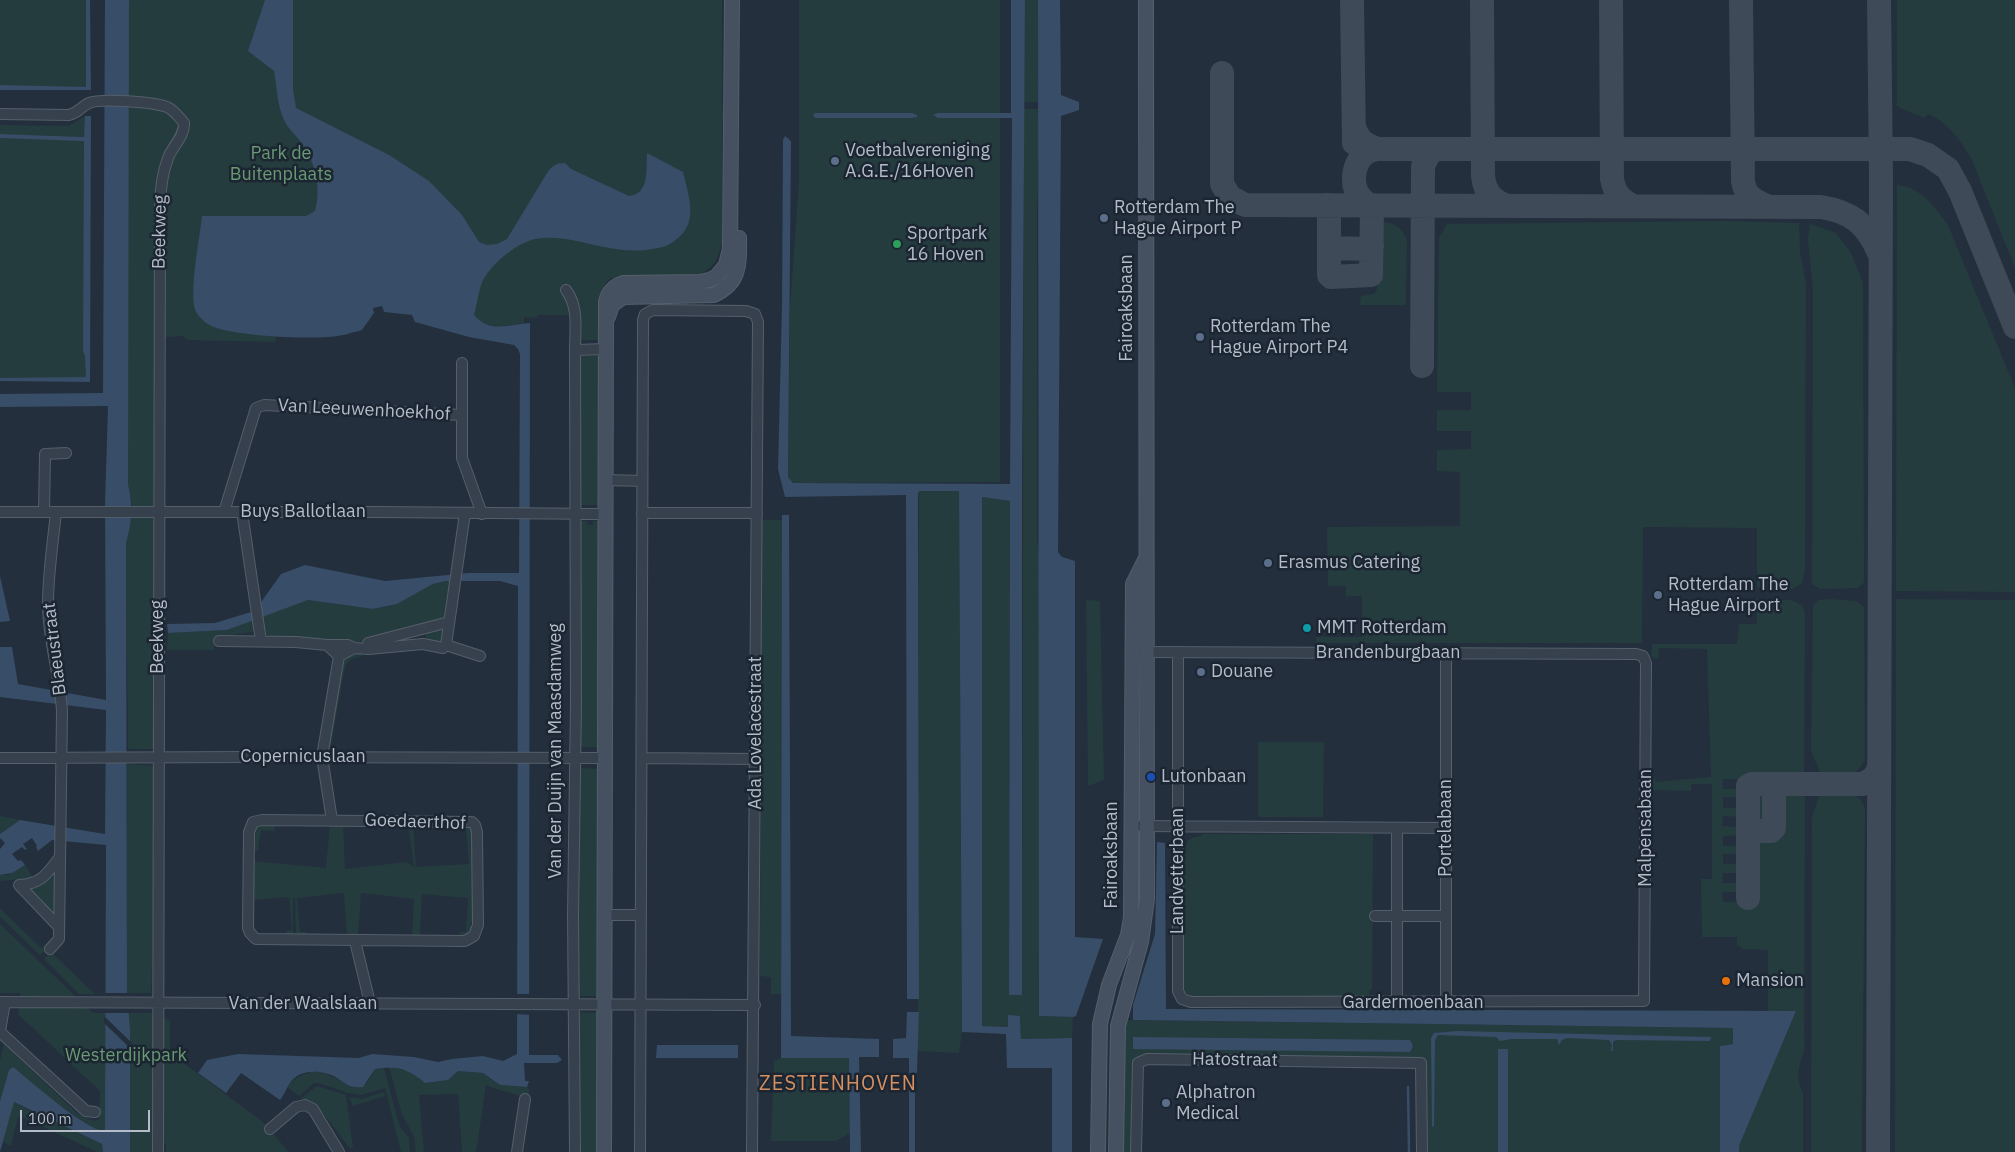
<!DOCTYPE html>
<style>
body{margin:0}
#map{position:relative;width:2015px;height:1152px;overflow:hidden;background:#232f3d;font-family:"IBM Plex Sans",sans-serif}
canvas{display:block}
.scale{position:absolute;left:20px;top:1110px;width:130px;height:22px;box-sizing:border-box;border:2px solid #b3bcc8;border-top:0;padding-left:6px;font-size:15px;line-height:18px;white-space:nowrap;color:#b3bcc8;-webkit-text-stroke:4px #1c2632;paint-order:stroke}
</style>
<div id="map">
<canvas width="2015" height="1152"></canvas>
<div class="scale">100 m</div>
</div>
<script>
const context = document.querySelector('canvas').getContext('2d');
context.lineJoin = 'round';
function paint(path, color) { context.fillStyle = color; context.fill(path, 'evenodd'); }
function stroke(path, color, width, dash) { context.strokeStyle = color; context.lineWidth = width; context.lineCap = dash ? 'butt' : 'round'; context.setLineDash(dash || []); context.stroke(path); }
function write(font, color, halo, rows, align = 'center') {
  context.font = font + ' "IBM Plex Sans",sans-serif'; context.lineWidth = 5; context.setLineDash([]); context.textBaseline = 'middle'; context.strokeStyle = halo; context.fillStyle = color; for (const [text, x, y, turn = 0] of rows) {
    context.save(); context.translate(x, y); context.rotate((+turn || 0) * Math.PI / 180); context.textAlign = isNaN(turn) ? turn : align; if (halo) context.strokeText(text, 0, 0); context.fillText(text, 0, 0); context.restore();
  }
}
paint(new Path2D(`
 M0 0H88V89L0 87Z
 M115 0H722V111H724V121H722V244C719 254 716 264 707 270 689 283 634 279 611 278 606 282 604 285 602 292V340H579V313H568V315H538L537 318 524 317V323L498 327 380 303 249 333 276 336 275 342 187 340 183 336 154 338 155 508H136L135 506H132L128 484Z
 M799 0H1000V482L793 483 788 477 790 306 799 183Z
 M1025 0H1038L1039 102H1024Z
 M1897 0H2015V268L1972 160C1962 143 1948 121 1928 114L1925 118 1902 109 1895 104 1897 103Z
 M1024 109H1040L1037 214V538L1040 562 1039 1016 1073 1017 1072 1038 1021 1039 1020 1016 1008 1027 982 1026V497L1010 501 1009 995H1022Z
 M85 116V137L0 134V125L69 126Z
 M0 136 87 139V379H0Z
 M1897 185C1920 186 1936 208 1948 225L2015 388V592L1896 591Z
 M1729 221 1799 223 1800 252 1806 284 1805 569 1802 583 1793 589 1757 587V528L1643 527 1642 643H1316V637H1362V596H1346V586H1328L1327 527 1460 526V472L1437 471V450L1471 449V431H1437V410H1471V392H1437L1439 238 1447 224Z
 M1378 222C1393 222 1401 226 1407 240L1406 305H1360L1361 296 1374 294 1377 289Z
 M1810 224 1836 233 1851 253 1863 282 1864 582 1858 588 1820 589 1812 584 1813 291 1808 240Z
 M579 356H601V505H578Z
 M919 491H959L962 1032 959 1053 918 1051Z
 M136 516 155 517 154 749H128L126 543 131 518H135Z
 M761 520H782V994H771V977L760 976Z
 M578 521H587V525H593V521L601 522V747H578Z
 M446 581H451L445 616 439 621 359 642 269 636 263 633 259 617 308 600 373 609 397 604 433 584Z
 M1756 599 1791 600 1802 605 1805 613 1804 777H1745L1744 779H1723V789H1743V798L1723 797V808H1743V817L1723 816 1722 826 1743 827 1744 835 1723 836V846H1743V854H1723V864H1743V873H1723L1722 883H1743V892H1722L1723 902H1743L1744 907H1752L1753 839 1756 836H1773L1778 832V795L1781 791H1805L1804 1030C1804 1037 1806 1048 1803 1054 1798 1067 1796 1081 1803 1093V1152H1739V1146L1796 1011H1768V950L1741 949V946H1737V937H1702L1701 879H1712V784H1691V791L1651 790V774L1654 775 1656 782 1711 777 1707 649 1659 648 1658 659 1653 658 1651 656 1652 644H1737L1739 624H1757Z
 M1830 599 1856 601 1864 607 1865 759C1857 780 1840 776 1822 777L1811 751 1813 605 1818 600Z
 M1896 599 2015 600V1152H1895Z
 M1086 600 1100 601 1104 780 1088 786Z
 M253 619V632L214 637V650H167L168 633 227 630Z
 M442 628 444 638 439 643 426 641V632Z
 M349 654H360L363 656 351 659 345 666 331 746 353 747H328L344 659Z
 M1258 742H1324L1323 817H1258Z
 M127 764 154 766V903L151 993H127Z
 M578 768 601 769V996H578Z
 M1756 791H1765L1768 795 1769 823 1766 826H1758L1754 823 1753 796Z
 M1821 791C1840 791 1857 787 1865 808L1862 1152H1811L1812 817Z
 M0 816 20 820 0 834Z
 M257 823H275L274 831 261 830 258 851H253V835H256V832H253Z
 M330 824H343L345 869 407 862 414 867 408 824H413L416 867 469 864 466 830 460 829 459 824H469L473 828V923H470V926H473V934L459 938 460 932H466L468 898 422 894 420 936 412 937 414 899 361 893 358 936 347 937 344 893 297 898 300 932H306L307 937H296L295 898H293V938H285L286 931 292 930 289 897 253 900V861L326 868Z
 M1202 834H1373L1372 989 1369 990V998L1193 997 1186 993 1183 987V851H1186C1185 839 1191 837 1202 836Z
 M25 865 33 878 0 881V875H8Z
 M54 870V913H52L29 891 30 887Z
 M0 908 41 948 54 937 56 939 40 955 0 917Z
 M0 924 93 1013H154L170 1021V1053L267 1125 288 1152H166V1144L154 1135V1152H130V1115H106L105 1132 96 1130 9 1070 0 1101V1060L4 1044 77 1113 93 1121 99 1120 100 1091 18 1014 20 993H0Z
 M51 952 95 994H79L46 961 45 958Z
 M578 1012 601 1013 600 1152H579Z
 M1123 1020 1733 1028V1044L1720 1046V1152H1508V1049H1498V1152H1426V1059L1146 1055 1136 1060 1132 1066 1131 1152H1120Z
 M781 1058H849L850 1133 836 1141H771L774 1061Z
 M389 1067 412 1072 425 1083 448 1080 458 1071 483 1073 500 1085 527 1087 529 1089V1101C516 1092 500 1092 486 1085L476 1152H462L458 1094 419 1095 424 1152H416L414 1137 402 1114Z
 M384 1068 399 1125 409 1138 410 1152H401L385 1088 361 1095 348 1093 319 1083H314L299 1096 288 1088C290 1082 293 1080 299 1077 317 1065 335 1077 351 1087L367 1083 375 1069Z
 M317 1086 346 1095 353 1148 350 1149C341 1137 331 1123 321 1111 315 1105 307 1104 301 1098Z
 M384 1092 385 1096 353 1106 349 1097 362 1099Z
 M13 1102 102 1144 103 1152H97L20 1116 18 1117 11 1146 3 1142Z`), '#253c3e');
paint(new Path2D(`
 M86 0H90L91 90H0V85L86 87Z
 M105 0H129L128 484C133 504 132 523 126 543L127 993 130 1030V1152H103L102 1144 14 1102 0 1152V1101L9 1070 13 1067C33 1083 82 1127 105 1132L106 845 52 840 38 851 36 847 37 846 32 838 23 844 27 849 25 850 22 847 12 854 18 861 21 860 25 865 12 873 0 875V849L5 843 0 838V834L20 820 105 834 106 710 0 697V647H12L18 684 106 700 105 503 108 406 0 407V394L103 393Z
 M265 0H293V89L296 108 389 155 429 181 462 215 479 242 487 245 497 244 507 239 547 173C552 166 556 163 565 163L571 169 629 196C650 194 646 169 647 153L683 172C690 201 700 226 670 244 664 247 659 248 652 249 610 257 573 232 535 239 516 243 487 267 481 285 478 294 477 305 474 315 490 334 509 324 530 323L529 1055H558L562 1060 557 1063H524L525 1081H529L527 1087 500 1085 483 1073 458 1071 448 1080 425 1083C407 1068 397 1066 375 1069L363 1087C349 1088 348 1085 337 1078 324 1070 300 1068 290 1083 286 1089 284 1095 280 1100L241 1073 226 1093 198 1073 207 1060 238 1054 359 1058 372 1054 414 1057 438 1062 452 1059 483 1056 503 1061 517 1054 518 586 500 581H446L433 584 397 604 373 609 308 600 227 630 168 633 167 624 215 623 251 612 259 605 281 574 305 565 385 581 468 573H519L520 354 518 349 514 345 469 337 415 322 412 315 384 312 382 306 373 308 374 313 362 330C351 333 339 337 328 337 302 339 241 336 217 328 209 326 200 319 196 312 188 296 200 236 202 216H306L315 211C321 189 316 164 303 145 297 136 288 129 284 120 277 104 277 88 274 71L248 51Z
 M1011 0H1025L1022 478V995H1009L1010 501 982 497V1026L1008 1027V1015L1020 1016 1021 1039 1072 1038V1152H1052V1068H1007L1006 1034 962 1032 959 491H919L918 494 919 999H907L906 495 785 497 778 469 782 306 783 140 785 136 791 141 788 477 793 483 1010 484 1012 118H938L933 115 938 113H1011Z
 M1038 0H1060L1061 95 1079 102V110L1061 116 1058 552 1062 557 1075 561V937L1103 939 1076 1016 1073 1017 1039 1016Z
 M815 113H912L917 115V117L911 118H815L813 115Z
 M85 116H91L90 382 0 381V378L86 377 85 356 83 351 84 142 83 141 0 138V134L84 137Z
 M782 515H789L791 1036 879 1039V1057H859L861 1152H850L849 1058H781Z
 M0 576 10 621 0 622Z
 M1157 842 1165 843 1166 1009 1796 1011 1739 1146V1152H1720V1046L1733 1044V1028L1133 1020V1005L1155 934Z
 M907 1012H919L917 1073H909V1058H893V1039L906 1038Z
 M1457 1031 1711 1037 1710 1041 1616 1040 1613 1042V1051H1611L1612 1045 1609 1040 1567 1038 1562 1040 1559 1045 1557 1039H1511L1500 1041 1496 1037 1438 1035 1435 1040 1434 1126 1432 1127 1431 1038 1434 1033Z
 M1133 1037 1410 1040 1413 1046 1410 1052 1133 1049Z
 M657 1045H738V1058H656Z
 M1498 1049H1508V1152H1498Z
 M915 1089V1152H909V1090Z`), '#384d67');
paint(new Path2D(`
 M515 992 517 994H530L532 992V1015L517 1014 515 1016Z
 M104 993H129L131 1013H104Z
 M104 1016 132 1043V1050L104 1023Z`), '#232f3d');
stroke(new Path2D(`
 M1408 1087 1409 1152`), '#384d67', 2.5);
stroke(new Path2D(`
 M1352 0 1354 143
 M1482 0 1483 176C1485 193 1492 200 1507 206
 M1611 0 1612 179C1615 194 1620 199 1633 206
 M1741 0 1743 181C1745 196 1753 200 1767 206
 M1222 73V184L1230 197 1245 205 1821 207C1852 212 1867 224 1879 253
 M1354 127C1359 140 1364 145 1378 149H1910L1928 155 1948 169 1960 191 2015 327
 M1327 205 1329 210V275L1331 277 1371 275 1372 208C1368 204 1363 201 1360 197 1350 185 1353 162 1366 153 1369 151 1374 150 1378 149
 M1330 248 1369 249 1372 246
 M1422 366 1423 166 1429 154 1436 149
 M1748 834 1752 831H1771L1774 828V787L1778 784
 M1748 898V786L1752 784H1862C1872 780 1876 777 1879 767
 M1878 1152 1881 176 1879 0`), '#3e4a58', 24);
const street = new Path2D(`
 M0 114 69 115C80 112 80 107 89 103 101 98 154 102 167 107 174 110 179 117 184 123 185 136 172 147 168 158 162 174 160 192 160 209L158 1152
 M566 290C579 307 575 329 575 350L607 349
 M462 363V458L482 514
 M606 480 642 481
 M0 512H377L606 514
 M44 512 45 454 66 453
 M224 512 256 408 264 405 461 415
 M242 512 261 641
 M642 513H757
 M219 641 296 642 327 645 339 656 354 648 368 649 423 644 443 648 446 645 465 513
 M368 643 449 622
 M327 645H348L354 648
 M446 645 480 656
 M1140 652 1636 654 1643 656 1646 663 1644 1001 1191 1002 1182 999 1178 991V652
 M0 758 250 757 606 758
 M642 758 756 759
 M262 820 472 822 475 825 477 832 478 925 474 936 465 941 256 939 250 933 248 928 249 832 253 822Z
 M332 820 322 757 339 656
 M1141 826 1446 828
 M606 915H641
 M1375 916H1446
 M59 927 19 885C41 884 47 874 59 858
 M355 941 370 1003
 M50 949 59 939 62 711C60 675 48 640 48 604 48 573 53 542 56 512
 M0 1002 755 1005
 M1397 1003V828
 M1446 1003V653
 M0 1031 5 1002
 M0 1032 86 1111 95 1112
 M270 1129 296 1107 305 1105 313 1109 339 1152
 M517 1152 525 1099
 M575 1152 573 915 576 703 575 350
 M640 1152 643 320 645 314 653 310 746 311 755 314 758 322 752 1152
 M1136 1152 1138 1063 1147 1059 1421 1063 1422 1152`);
const secondary = new Path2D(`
 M608 317 612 305 623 297 714 295C741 282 739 264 739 238
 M604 1152 606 302C608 293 614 286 623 283L700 282 709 280 716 277 726 265 730 249 732 0
 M1098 1152 1100 1024 1109 985 1128 935 1131 918 1133 584 1145 560
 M1116 1152 1118 1026 1141 942 1147 899 1146 0`);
stroke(street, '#555f6b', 12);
stroke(secondary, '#555f6b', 16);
stroke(street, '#37414d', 10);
stroke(secondary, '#455060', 14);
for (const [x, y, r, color] of [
 [835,161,5,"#5c6f8a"],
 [1104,218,5,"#5c6f8a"],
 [897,244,5,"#2e9e5b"],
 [1200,337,5,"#5c6f8a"],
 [1268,563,5,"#5c6f8a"],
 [1658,595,5,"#5c6f8a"],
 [1307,628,5,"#0f9aa8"],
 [1201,672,5,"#5c6f8a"],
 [1151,777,5,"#1a4fb4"],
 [1726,981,5,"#e8710a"],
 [1166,1103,5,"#5c6f8a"]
]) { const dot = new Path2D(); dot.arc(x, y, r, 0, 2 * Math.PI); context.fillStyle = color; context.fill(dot); stroke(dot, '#1c2632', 2); }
write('18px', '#b3bcc8', '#1c2632', [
 ["Voetbalvereniging",845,151],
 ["A.G.E./16Hoven",845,172],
 ["Rotterdam The",1114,208],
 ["Hague Airport P",1114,229],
 ["Sportpark",907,234],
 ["16 Hoven",907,255],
 ["Rotterdam The",1210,327],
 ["Hague Airport P4",1210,348],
 ["Erasmus Catering",1278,563],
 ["Rotterdam The",1668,585],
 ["Hague Airport",1668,606],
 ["MMT Rotterdam",1317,628],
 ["Douane",1211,672],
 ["Lutonbaan",1161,777],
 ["Mansion",1736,981],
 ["Alphatron",1176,1093],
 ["Medical",1176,1114]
], 'left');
write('18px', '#699a73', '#1c2632', [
 ["Park de",281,154],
 ["Buitenplaats",281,175],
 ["Westerdijkpark",126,1056]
]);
write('18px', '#b3bcc8', '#1c2632', [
 ["Beekweg",160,232,-89],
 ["Fairoaksbaan",1127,308,-90],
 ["Van Leeuwenhoekhof",364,410,3],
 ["Buys Ballotlaan",303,512],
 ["Beekweg",158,637,-90],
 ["Blaeustraat",55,649,-97],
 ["Brandenburgbaan",1388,653],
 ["Ada Lovelacestraat",756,733,-90],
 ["Van der Duijn van Maasdamweg",556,751,-90],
 ["Copernicuslaan",303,757],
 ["Goedaerthof",415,822,2],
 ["Portelabaan",1446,828,-90],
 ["Malpensabaan",1646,828,-90],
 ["Fairoaksbaan",1112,855,-90],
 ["Landvetterbaan",1178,871,-90],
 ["Gardermoenbaan",1413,1003],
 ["Van der Waalslaan",303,1004],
 ["Hatostraat",1235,1060,1]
]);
context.letterSpacing = '1px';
write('20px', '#d59061', '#1c2632', [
 ["ZESTIENHOVEN",838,1084]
]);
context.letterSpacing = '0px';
</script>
